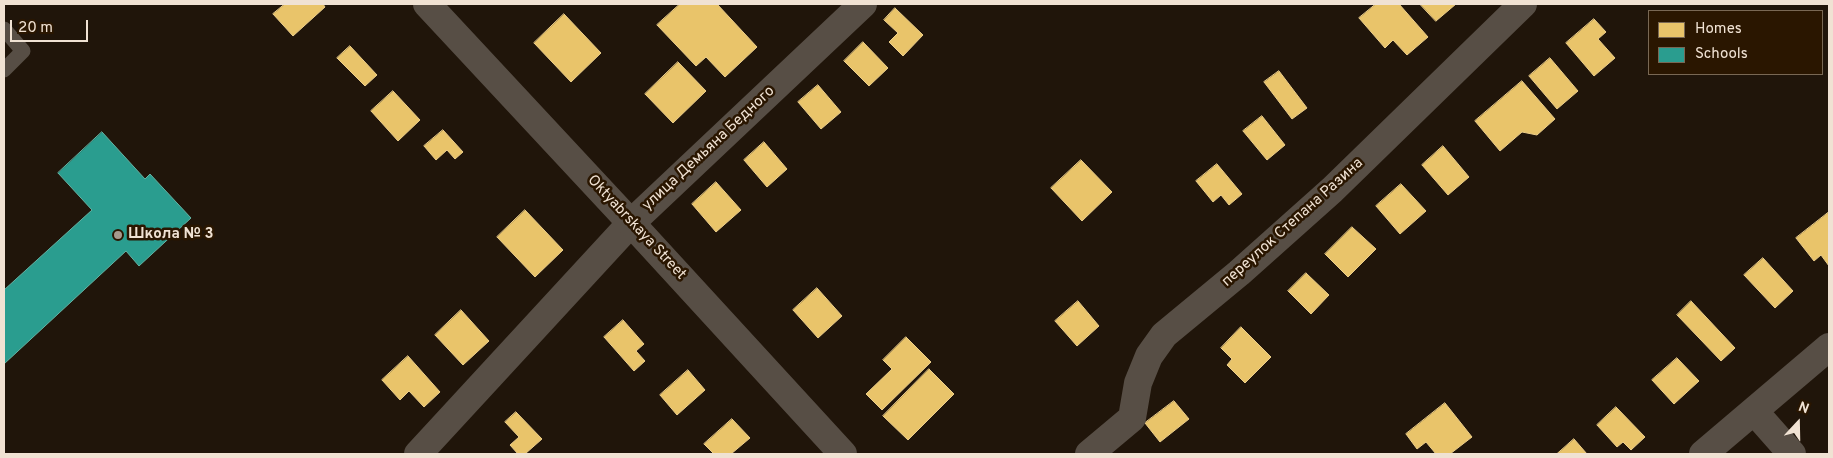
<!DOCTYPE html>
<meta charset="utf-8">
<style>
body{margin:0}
#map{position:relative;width:1833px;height:458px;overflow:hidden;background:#20150a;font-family:Overpass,sans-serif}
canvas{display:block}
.frame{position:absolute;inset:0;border:5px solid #f0e2d3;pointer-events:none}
.legend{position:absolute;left:1648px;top:10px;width:175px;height:65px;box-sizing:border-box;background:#2a1600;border:1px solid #796854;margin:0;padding:6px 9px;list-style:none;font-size:15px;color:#f0e2d3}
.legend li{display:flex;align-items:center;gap:10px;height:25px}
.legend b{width:25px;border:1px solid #796854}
.north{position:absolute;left:1773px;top:398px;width:50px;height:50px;-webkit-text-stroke:4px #2a1600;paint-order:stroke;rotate:21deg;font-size:14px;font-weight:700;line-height:20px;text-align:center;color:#f0e2d3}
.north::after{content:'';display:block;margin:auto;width:18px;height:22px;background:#f0e2d3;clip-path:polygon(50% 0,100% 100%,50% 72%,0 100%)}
.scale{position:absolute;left:10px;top:20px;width:78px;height:22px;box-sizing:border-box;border:2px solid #f0e2d3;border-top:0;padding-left:6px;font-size:15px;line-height:18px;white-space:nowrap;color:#f0e2d3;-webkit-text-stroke:4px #2a1600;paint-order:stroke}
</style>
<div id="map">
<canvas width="1833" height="458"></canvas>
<div class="frame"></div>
<ul class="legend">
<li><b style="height:14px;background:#e9c46a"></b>Homes</li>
<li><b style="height:14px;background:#2a9d8f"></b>Schools</li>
</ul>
<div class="north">N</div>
<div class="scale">20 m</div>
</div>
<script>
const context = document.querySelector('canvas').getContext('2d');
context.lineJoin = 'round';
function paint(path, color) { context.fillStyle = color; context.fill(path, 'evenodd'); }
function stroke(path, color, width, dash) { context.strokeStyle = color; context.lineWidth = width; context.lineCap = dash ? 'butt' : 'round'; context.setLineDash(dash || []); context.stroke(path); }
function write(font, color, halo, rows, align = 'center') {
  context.font = font + ' Overpass,sans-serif'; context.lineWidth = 5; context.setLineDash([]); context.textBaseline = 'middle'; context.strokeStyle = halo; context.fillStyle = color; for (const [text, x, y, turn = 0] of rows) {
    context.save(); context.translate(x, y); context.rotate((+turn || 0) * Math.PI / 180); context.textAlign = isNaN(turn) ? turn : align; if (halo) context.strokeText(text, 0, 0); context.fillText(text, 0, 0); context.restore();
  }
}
const homes = new Path2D(`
 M285 4H323L325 7 293 36 273 14Z
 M680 4H717L757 47 725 77 706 57 696 66 657 25Z
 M1376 4H1399L1428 37 1407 55 1393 40 1385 48 1359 18Z
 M1420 4H1456L1436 21Z
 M895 8 923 35 903 56 889 42 898 33 884 20Z
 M564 14 601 53 571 82 534 43Z
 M1594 19 1606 32 1598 39 1615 58 1594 76 1566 43Z
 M863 42 888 68 869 86 844 61Z
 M350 46 377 75 365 86 337 58Z
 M1550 58 1578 91 1557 109 1529 76Z
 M678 62 706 91 673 123 645 94Z
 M1279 71 1307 108 1292 119 1264 82Z
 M1522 81 1555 119 1537 135 1522 132 1500 151 1475 121Z
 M818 85 841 112 821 129 798 102Z
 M393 91 420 120 398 141 371 111Z
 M1262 116 1285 145 1267 160 1243 131Z
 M443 130 463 152 455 159 447 150 436 160 424 146Z
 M764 142 787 169 767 187 744 160Z
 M1443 146 1469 177 1448 195 1422 165Z
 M1081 160 1112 192 1082 221 1051 188Z
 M1217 164 1242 194 1229 205 1221 195 1213 202 1196 181Z
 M716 182 741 210 716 232 692 204Z
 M1401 184 1426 211 1400 234 1376 206Z
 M525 210 563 250 535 277 497 237Z
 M1829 212V266L1821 255 1814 261 1796 238Z
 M1352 227 1376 249 1348 277 1325 254Z
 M1763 258 1793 291 1775 308 1744 275Z
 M1306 273 1329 295 1311 314 1288 291Z
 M817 288 842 316 818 338 793 310Z
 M1078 301 1099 326 1077 346 1055 321Z
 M1691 301 1735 348 1721 361 1677 315Z
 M461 310 489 341 463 365 435 335Z
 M623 320 644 344 636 351 645 361 634 371 604 337Z
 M1241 327 1271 357 1245 383 1227 365 1232 359 1221 348Z
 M906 337 931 362 882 410 866 394 892 369 883 360Z
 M408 356 440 392 424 407 409 391 400 400 382 380Z
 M1677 358 1699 381 1674 404 1652 380Z
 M929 369 954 394 908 440 883 416Z
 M688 370 705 390 677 415 660 395Z
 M1174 401 1189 419 1160 442 1145 423Z
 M1445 403 1472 437 1450 454H1436L1426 442 1417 449 1406 434Z
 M1616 407 1645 437 1631 450 1623 442 1617 447 1597 425Z
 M516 412 542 439 525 454H518L510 445 519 437 505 422Z
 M732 419 750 438 731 454H714L704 444Z
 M1574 439 1587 454H1557Z`);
paint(homes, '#e9c46a');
stroke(homes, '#ebcd8a', 1);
const schools = new Path2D(`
 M102 132 145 179 150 174 191 218 139 266 126 251 4 364V290L92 210 58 173Z`);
paint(schools, '#2a9d8f');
stroke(schools, '#65b2a3', 1);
stroke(new Path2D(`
 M4 29 23 51 4 70`), '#574e45', 15);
stroke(new Path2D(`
 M1754 411 1792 454
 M418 454 631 223 863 4
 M1089 454 1132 418 1138 383 1149 356 1164 335 1239 273 1332 190 1523 4
 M1703 454 1829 347`), '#574e45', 28);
stroke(new Path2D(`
 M427 4 631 223 843 454`), '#574e45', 28);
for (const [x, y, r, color] of [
 [118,235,5,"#a79a8d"]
]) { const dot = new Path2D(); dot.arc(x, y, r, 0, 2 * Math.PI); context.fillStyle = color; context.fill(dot); stroke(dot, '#2a1600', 2); }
write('15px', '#f0e2d3', '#2a1600', [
 ["улица Демьяна Бедного",709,149,-43],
 ["переулок Степана Разина",1293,223,-42],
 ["Oktyabrskaya Street",636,228,47]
]);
write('bold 15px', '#f0e2d3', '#2a1600', [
 ["Школа № 3",128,235]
], 'left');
</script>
